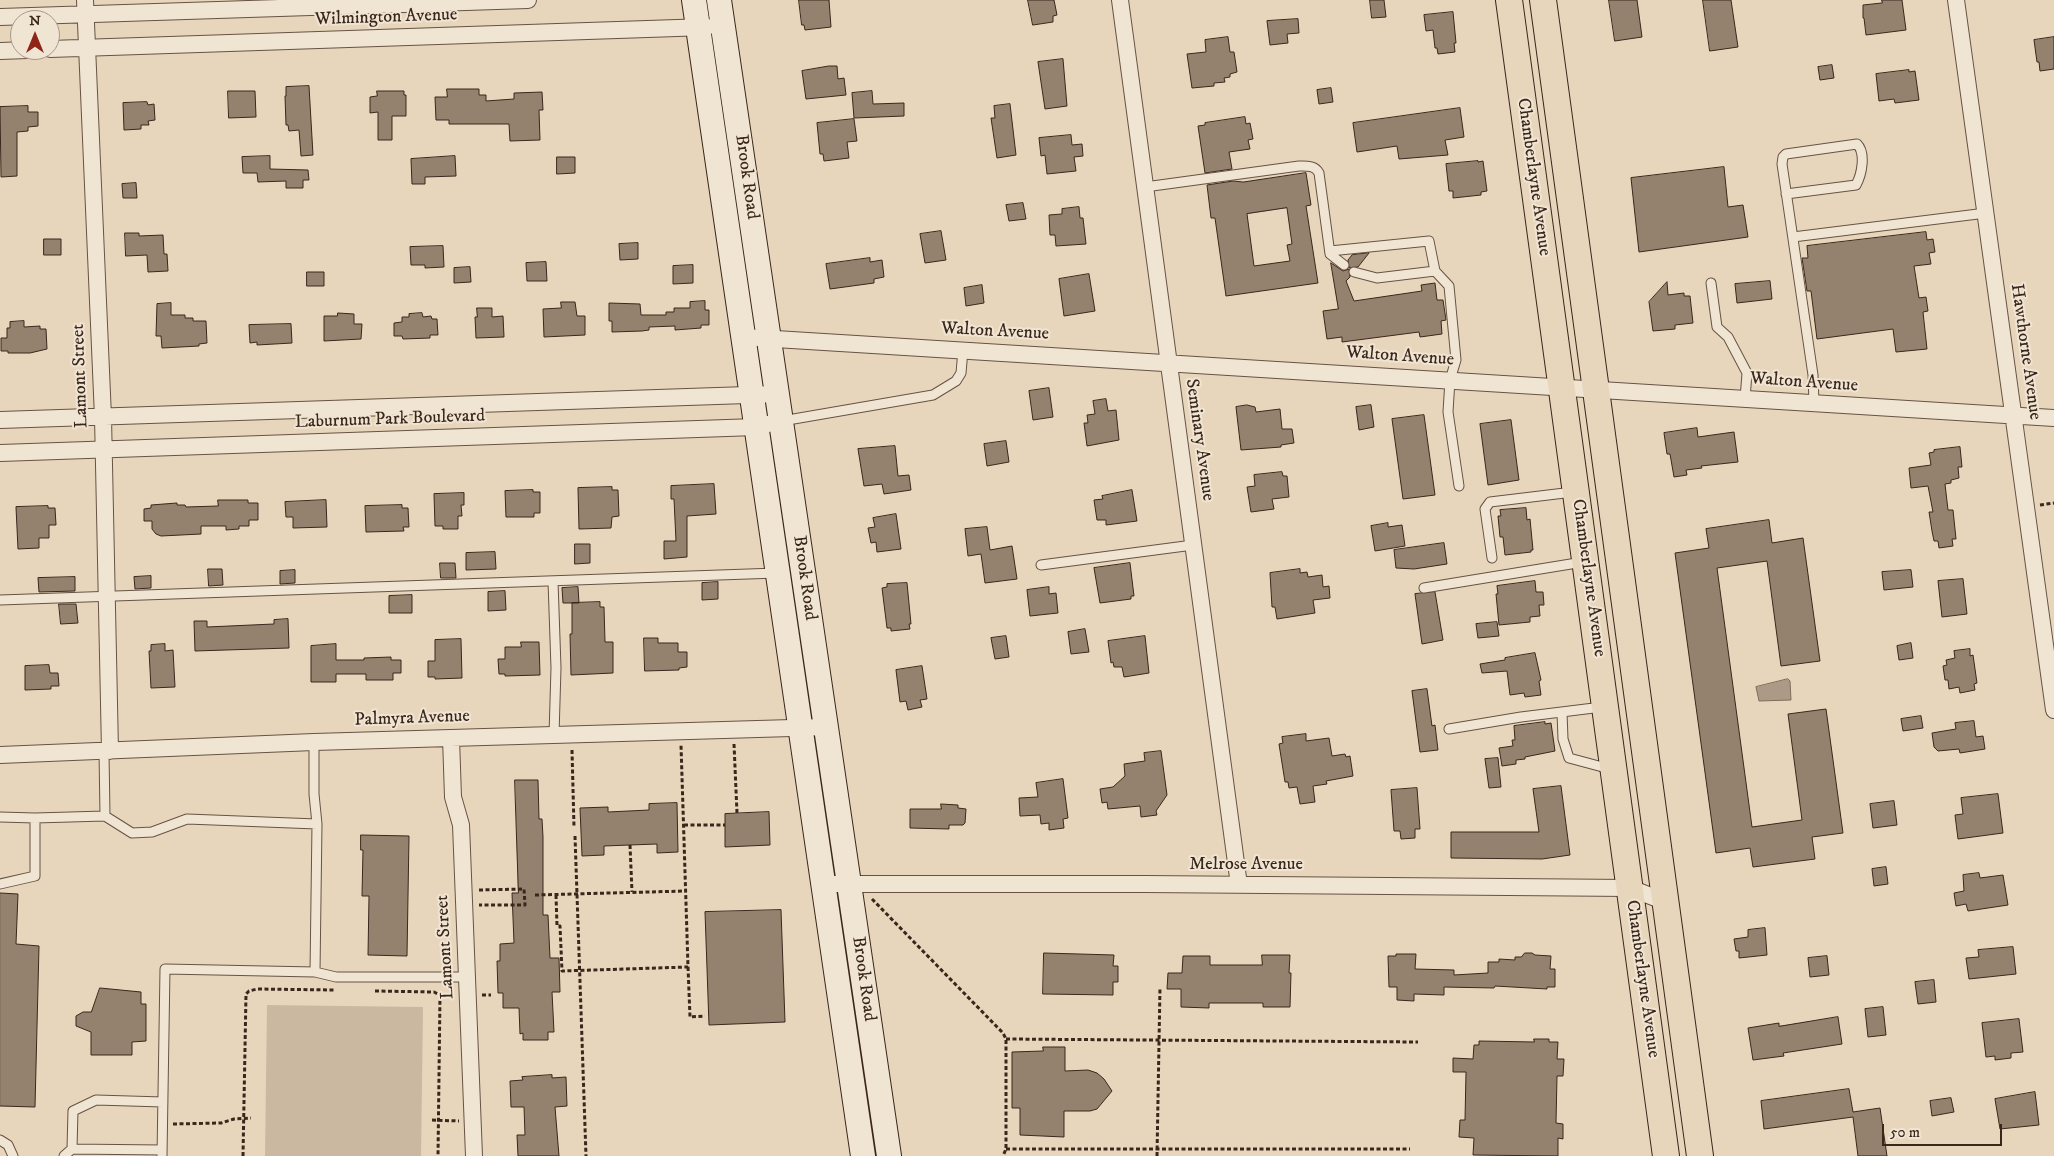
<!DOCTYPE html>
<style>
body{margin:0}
#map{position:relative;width:2054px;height:1156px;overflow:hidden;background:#e8d6bc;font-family:"IM FELL DW Pica",serif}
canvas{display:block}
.north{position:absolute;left:10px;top:10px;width:50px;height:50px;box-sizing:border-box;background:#f0e4d3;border:1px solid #a7988a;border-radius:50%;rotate:0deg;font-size:14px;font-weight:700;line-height:20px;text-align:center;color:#3a271c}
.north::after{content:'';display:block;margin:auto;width:18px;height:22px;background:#8f2418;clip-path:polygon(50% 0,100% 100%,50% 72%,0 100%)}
.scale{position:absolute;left:1882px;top:1124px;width:120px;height:22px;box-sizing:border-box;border:2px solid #3a271c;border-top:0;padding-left:6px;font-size:15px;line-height:18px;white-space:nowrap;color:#3a271c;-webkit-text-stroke:4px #f0e4d3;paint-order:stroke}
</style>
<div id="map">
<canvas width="2054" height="1156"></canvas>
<div class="north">N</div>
<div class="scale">50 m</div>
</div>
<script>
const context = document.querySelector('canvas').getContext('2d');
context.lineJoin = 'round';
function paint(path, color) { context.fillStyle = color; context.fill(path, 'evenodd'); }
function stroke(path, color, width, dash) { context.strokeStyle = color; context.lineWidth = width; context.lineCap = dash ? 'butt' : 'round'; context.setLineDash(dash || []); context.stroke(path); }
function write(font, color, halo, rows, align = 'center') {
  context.font = font + ' "IM FELL DW Pica",serif'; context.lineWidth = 4; context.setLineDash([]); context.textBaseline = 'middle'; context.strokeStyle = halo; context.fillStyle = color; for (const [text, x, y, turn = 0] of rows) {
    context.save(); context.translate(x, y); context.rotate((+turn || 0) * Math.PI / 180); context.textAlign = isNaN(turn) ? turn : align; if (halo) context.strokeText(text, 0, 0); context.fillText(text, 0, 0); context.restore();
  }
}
paint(new Path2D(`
 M267 1005 423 1007 421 1156H265Z`), '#cab8a1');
const water = new Path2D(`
 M1788 679 1790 681 1791 700 1759 701 1756 687Z`);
paint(water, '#ad9a86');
stroke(water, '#7f6c5c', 1);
const building = new Path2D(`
 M799 0H829L831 27 805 30 804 25H802Z
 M1028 0H1054L1057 15 1053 16V22L1033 25Z
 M1370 0H1384L1386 17 1372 18Z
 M1609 0H1637L1642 37 1615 41Z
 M1703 0H1731L1738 47 1710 51Z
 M1882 0H1902L1906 30 1866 35 1864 18H1863V5L1882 3Z
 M1453 12 1456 43H1454L1455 52 1438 54 1437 48H1435L1433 30 1426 31 1424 15Z
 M1298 19 1299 33 1287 34 1288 43 1270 45 1267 21Z
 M1228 37 1230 52H1234L1237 72 1230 74V77L1224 78 1225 82 1214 83V86L1192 88 1187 54 1206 52 1205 40Z
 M2054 37V69L2040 71 2039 62H2037L2034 40Z
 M1063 59 1067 106 1045 109 1038 62Z
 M1832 65 1834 78 1820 80 1818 67Z
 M829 66H837L838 79 844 78 846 95 806 99 802 71Z
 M1909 70V72L1915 71 1919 100 1895 103 1894 99 1879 101 1876 74Z
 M309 86 313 155 301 156 299 130 289 131 288 125H286L285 96H286V87Z
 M1331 88 1333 102 1319 104 1317 90Z
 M447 89H479V95H486V101L514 99V93L542 92 543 110H539L540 140 510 141 509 124H449V120H436L435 97H447Z
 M228 91H255L256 117 229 118Z
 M377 91H404V95H406V116H392V140H378V112L370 113V97L377 96Z
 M872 91 873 104 904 103V116L854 118 852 93Z
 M147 102 148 105 154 104 155 120 148 121 149 125H141V129L124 130 123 103Z
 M1010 104 1016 155 997 158 991 118H995L994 106Z
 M28 106V112H38V126L28 127V131L17 132V176L1 177 0 107Z
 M1460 108 1464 137 1445 140 1448 155 1399 159 1397 146 1357 152 1353 123Z
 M1245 117 1246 124 1250 123 1253 139 1248 140 1250 149 1229 152 1232 169 1205 173 1198 126 1205 125V123Z
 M854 119 857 141 847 142 849 158 824 161 823 154H820L817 123Z
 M1071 135 1072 145 1082 144 1083 156 1074 157 1076 171 1047 174 1045 155 1041 156 1039 138Z
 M270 156V169L308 170 309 180H303V188H286V181L258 182 257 173H243L242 157Z
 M455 156 456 176 425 177V184H412L411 159Z
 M557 157H575V173L557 174Z
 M1478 161V162L1483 161 1487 191 1481 192V195L1453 198V191H1449L1446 164Z
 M1724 167 1728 207 1743 205 1748 237 1639 252 1631 178Z
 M1306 173 1311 205 1306 206 1318 283 1226 296 1215 218H1211L1207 185 1233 181 1243 182ZM1287 208 1292 244 1287 245 1290 261 1254 266 1247 214Z
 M136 183 137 198H123L122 184Z
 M1023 203 1026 219 1009 221 1006 205Z
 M1079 207 1080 218H1083L1086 244 1056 246 1055 235H1050L1049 215 1062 214V209Z
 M941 231 946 260 925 263 920 234Z
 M1926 232 1927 240 1933 239 1935 252 1929 253 1931 264 1914 266 1919 298 1926 297 1928 311 1923 312 1927 349 1896 352 1893 329 1817 339 1811 291H1807L1802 258H1808L1807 246Z
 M125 233H139V236L163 235 164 254H167L168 271 148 272 147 255 126 256Z
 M44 239H61V255H44Z
 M638 243V259L620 260 619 244Z
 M443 246 444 267 425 268V265H411L410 247Z
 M1369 253 1358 267 1349 268 1348 260 1352 255Z
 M870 258V262L882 260 884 277 874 279V283L830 289 826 264Z
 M546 262 547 281H527L526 263Z
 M1331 263 1343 271 1349 269 1350 277 1346 281 1354 301 1422 291 1421 285 1435 283 1437 300H1443L1446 320 1441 321 1442 334 1420 337 1419 332 1342 342V337L1327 339 1323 311 1338 309Z
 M693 265V283L673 284V266Z
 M470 267 471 282 454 283V268Z
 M307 272H324V286H307Z
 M1089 274 1095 311 1064 316 1059 279Z
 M1770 281 1772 299 1737 303 1735 284Z
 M1667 282 1668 295 1684 293V296H1690L1693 323 1675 325V329L1653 331 1649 302Z
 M982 285 984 303 966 306 964 288Z
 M705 301V310H709V325H701V328L675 330V326L649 327V330L642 331 612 332V321H609V303L640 304 641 315H666V312H674V308H690V302Z
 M561 302H575L577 316H585V335L544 337 543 309 561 308Z
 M171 303V315H185V318H193V321H206L207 343 199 344V346L162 348 161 336H156L157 304Z
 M477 308H492V317L503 316 504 337 476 338 475 317H477Z
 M338 313 354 314V324H362L361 339 324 341V316H337Z
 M422 313 423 317 431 316 432 319H437L438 335H430V338L403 339 402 336H394V323L402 322V317H409V314Z
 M24 321V327L40 326V329H46L47 349 30 353H8V351H1V338H7V328H10V322Z
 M291 324 292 343 257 345V342L250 343 249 325Z
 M1049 388 1053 417 1033 420 1029 391Z
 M1106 399 1108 411 1116 410 1119 440 1087 446 1084 423H1088L1087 415 1095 414 1093 401Z
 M1247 405 1255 407 1256 412 1280 409 1282 429H1292L1294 443 1281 445V447L1241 450 1236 407Z
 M1371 405 1374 427 1359 430 1356 407Z
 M1424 415 1435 495 1403 499 1392 419Z
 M1511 420 1519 480 1488 485 1480 424Z
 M1697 428 1698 437 1734 432 1738 462 1701 466 1702 468 1686 470 1687 475 1674 477 1670 454H1667L1664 433Z
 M1006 441 1009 462 987 466 984 444Z
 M895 446 898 476 909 475 911 490 884 494 882 484 864 486 858 449Z
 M1960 447 1962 467H1958L1959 478 1951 480V483L1945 484 1948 510H1953L1956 539H1952L1953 546 1939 548 1938 541H1934L1932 531 1929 512H1933L1928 486 1911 488 1909 468 1931 465 1929 453 1934 452V450Z
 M1282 472 1283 476H1287L1289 497 1272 499 1274 509 1251 512 1247 487 1255 486 1254 475Z
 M714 484 716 514 687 516V557L664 559V541H676L674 499H671V486Z
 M612 487V490H618L619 516 612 517 611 528 579 529 578 488Z
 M533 490V492H540V513H534V517H506L505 491Z
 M1132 490 1137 521 1106 525V520H1097L1094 500 1103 499 1102 496Z
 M464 493V505H461L462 516H458V529H443V526H435L434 494Z
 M218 500H248V503H258V520H249V526H239V529L226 530V526H201V534L161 536 156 534 152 529V521H144V509L151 508V505L177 503V505H185L186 507 218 506Z
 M326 500 327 527 293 528V517H286L285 502Z
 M402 505V508H408L409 527H403L404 531 366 532 365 506Z
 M48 506V508H55L56 525H49V538H39V548L18 549 16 507Z
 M1526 508 1527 520 1530 519 1533 550H1531V552L1505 555 1503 537H1500L1498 516H1501L1500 510Z
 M896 514 901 549 877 552 876 542 871 543 868 528 875 527 873 518Z
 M1769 520 1772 543 1803 538 1820 661 1781 666 1767 561 1717 568 1752 827 1802 820 1788 714 1826 709 1843 833 1812 837 1815 859 1753 867 1750 848 1716 853 1675 553 1709 548 1706 529Z
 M1388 523V527L1402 525 1405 546 1375 551 1371 526Z
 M987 527 990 550 1012 546 1017 579 985 583 981 554 968 556 965 529Z
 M1444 543 1447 564 1414 569 1396 568 1394 550Z
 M575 544H590V563L575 564Z
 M495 552 496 569 466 570V553Z
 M440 563H455L456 578H441Z
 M1130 563 1134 596H1131V599L1100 603 1094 568Z
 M208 569H222L223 585 209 586Z
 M1300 569V573L1307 572 1308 577 1322 575 1323 587 1329 586 1330 598 1313 600 1315 613 1277 619 1275 607H1272L1270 573Z
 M295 570V583L280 584V571Z
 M1911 570 1913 587 1884 590 1882 572Z
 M151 576V588L135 589 134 577Z
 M75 577V591L39 592 38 578Z
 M1963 579 1967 614 1942 617 1938 581Z
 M1535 581 1536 592H1543L1544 605H1539L1540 616 1530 617V622L1499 625 1496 594H1498L1497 586Z
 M718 582V599L702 600V583Z
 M907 583 911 624H909L910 629 891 631V628H887L882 588 887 587V584Z
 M578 587 579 603H563L562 588Z
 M1049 587V594L1056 593 1058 613 1030 616 1027 590Z
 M505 591 506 610 488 611V592Z
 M1435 592 1443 640 1422 644 1415 594Z
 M412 595V613H389V596Z
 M600 602V607H604L605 642H613V673L571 675 570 634H572V603Z
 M59 604H76L78 623 61 624Z
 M288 619 289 648 195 651 194 621H207V627L274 624V620Z
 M1497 622 1499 636 1478 638 1476 624Z
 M1085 629 1089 652 1071 654 1068 632Z
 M1006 636 1009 657 995 659 991 638Z
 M1145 636 1149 673 1124 677 1122 667H1114L1113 662 1111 663 1108 641Z
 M644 638H658V643H678V652H687V667L679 668V670L645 671Z
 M461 639 462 678 435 679V677H428V661H435V640Z
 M521 642H539L540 675 505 676V674H499L498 659H505V647H521Z
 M1911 643 1913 658 1899 660 1897 646Z
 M165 644V651L173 650 175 687 151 688 149 651H151V645Z
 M336 644V660H364V658L391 657V660H401V673H393V680H366V674H336V682H311V646Z
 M1970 649V656L1973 655 1977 683 1974 684 1975 690 1960 693 1959 687 1949 689 1948 680H1945L1943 666 1947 665 1946 660 1955 658 1954 651Z
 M1535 653 1541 680 1539 681 1541 695 1525 697 1524 693 1510 695 1507 671 1482 673 1480 664 1505 660V658Z
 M49 665 50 673H58L59 686H51V689L25 690V666Z
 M922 666 927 699 920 700 922 707 908 710 906 701 900 702 896 670Z
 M1427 689 1432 726 1435 725 1438 750 1420 752 1412 691Z
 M1921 716 1923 728 1903 731 1901 719Z
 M1974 721 1976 737 1983 736 1985 749 1960 753 1959 749 1938 751 1934 747 1932 733 1956 729 1955 723Z
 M1545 722V724L1551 723 1555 751 1525 757V759L1516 760V764L1502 766 1499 748 1513 746 1512 740H1515L1514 726Z
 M1306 734V741L1329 738 1332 756 1345 754 1346 757 1350 756 1353 776 1326 781 1327 784 1313 786 1315 802 1300 804 1297 787 1289 788 1288 782H1285L1279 744 1283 743 1282 737Z
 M1161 751 1167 795 1156 811 1157 815 1141 817 1140 806 1108 809 1107 802 1102 803 1100 789 1113 787 1125 776 1124 764 1145 761 1144 753Z
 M1498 758 1501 787 1489 788 1485 759Z
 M1063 779 1068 818 1063 819 1064 828 1049 830V823L1041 824 1040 815 1020 816 1019 798 1038 797 1036 783Z
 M515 780H538L539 819H542L543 837V915H548L550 958H559L560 992H552L554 1032H548V1040H523V1033L520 1034 519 1008H503V993H498L497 961H500V944L514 943 512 893H518Z
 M1561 786 1570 855 1542 859 1451 858V832H1539L1533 789Z
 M1417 788 1420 829H1415V838L1401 839 1400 831H1394L1391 790Z
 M1998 794 2003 833 1958 839 1955 815 1963 814 1961 798Z
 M1894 801 1897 825 1873 828 1870 804Z
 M677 803 678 852 657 853V844L630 845 604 846V855L582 856 580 808 608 807V812L649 810V804Z
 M941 804 958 805V808L966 809 965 823 963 825H949V829L910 828V809H941Z
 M769 812 770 845 725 847V814Z
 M361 835 409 836 407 956 368 955 369 896H362L363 850H361Z
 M1886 867 1888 884 1874 886 1872 869Z
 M1979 873 1980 878 2003 875 2008 905 1968 911 1966 904 1956 906 1954 893 1964 891 1963 875Z
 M0 893 18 894 16 944 39 946 35 1107 0 1106Z
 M781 910 785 1022 709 1025 705 912Z
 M1765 928 1767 955 1739 958V951H1736L1734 939 1748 937V930Z
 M2013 947 2016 974 1969 979 1966 958 1979 957 1978 950Z
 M1044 953 1114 955 1113 966H1118V982H1113V995L1043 994Z
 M1525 953H1532L1535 955 1551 956 1550 969H1555V987H1547V989L1495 986 1494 988 1444 987V995L1414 994V1001L1397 1000V987H1389L1388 956H1396V954H1416L1415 969 1454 970V975L1488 973V962H1499V959L1515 960V957H1521Z
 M1262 955H1290L1289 973H1291L1290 1007H1263V1003H1209V1008L1181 1007V989H1167L1168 973H1182L1183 956H1210V965H1262Z
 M1827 956 1829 975 1810 977 1808 958Z
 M1934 980 1936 1002 1918 1004 1915 982Z
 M100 988 141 992V1004H146V1041L132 1042V1055H91V1032L76 1026V1016L83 1012H91Z
 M1883 1007 1886 1035 1868 1037 1865 1009Z
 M1838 1017 1842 1044 1783 1053 1784 1056 1753 1060 1748 1028 1779 1023V1026Z
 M2019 1019 2023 1052 2011 1053V1058L1995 1060V1056L1986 1057 1982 1023Z
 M1534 1039H1549V1042H1558L1557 1059H1564L1563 1076H1557L1556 1123 1563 1124V1139L1558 1138V1156L1473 1155 1474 1138 1459 1137 1460 1120H1465L1466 1072H1453V1058L1473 1059 1474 1045H1479V1041L1534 1042Z
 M1043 1047H1065V1071L1088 1070 1097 1073 1104 1079 1112 1091 1097 1109 1090 1111H1064V1137L1020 1135V1108H1012V1052L1043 1051Z
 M552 1075V1078L566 1077 567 1106 555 1107 559 1156H518L517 1135H525L524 1107H511L510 1081 523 1080 522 1077Z
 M1849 1089 1853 1112 1880 1108 1887 1156H1858L1853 1117 1764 1129 1761 1101Z
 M2035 1092 2039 1125 2000 1129 1995 1099Z
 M1951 1098 1954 1112 1932 1116 1930 1101Z`);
paint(building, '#94826f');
stroke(building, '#3a271c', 1);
const service = new Path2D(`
 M1145 187 1299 166C1306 166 1315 165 1319 173L1330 254 1344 265
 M1786 194 1856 185C1862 174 1866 153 1857 144L1786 154 1783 157 1782 164 1813 375 1814 403
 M1793 237 1986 213
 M1330 251 1429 241 1435 271
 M1354 272 1377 278 1435 271 1449 286 1456 360 1450 380 1448 412 1459 486
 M1711 283 1717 327 1728 337 1747 373 1745 399
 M782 421 933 395 956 381 961 373 963 350
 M1492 558 1485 509 1490 502 1573 492
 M1041 565 1193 545
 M553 581 556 668 554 735
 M1424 588 1583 562
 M0 600 777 573
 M1562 712 1563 739 1569 758 1610 769
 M1449 729 1521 717 1602 707
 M104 752 105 816
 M0 817 35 818V876L0 884
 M35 818 105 816 132 833 152 832 187 819 317 824
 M315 972 336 977H467
 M0 1140 8 1145 13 1156
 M162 1150 72 1149 73 1111 96 1100 163 1102
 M64 1156 72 1149
 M162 1156 165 969 315 972 317 824 314 794V742`);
const minor = new Path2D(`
 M85 0 103 417 110 751
 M1120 0 1239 885
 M1956 0 2054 710
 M0 17 528 0
 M50 49 707 27
 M0 51 28 50
 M743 337 2054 418
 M0 420 777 394
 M0 453 756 427 780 421
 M451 738 453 797 461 825 474 1156
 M0 755 314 742 826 727
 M823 884H1144L1630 888 1666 902`);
const secondary = new Path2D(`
 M694 0 863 1156
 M719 0 889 1156`);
const primary = new Path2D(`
 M1509 0 1666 1156
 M1543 0 1700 1156`);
stroke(service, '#665344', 11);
stroke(minor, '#665344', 18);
stroke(secondary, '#3a271c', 26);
stroke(primary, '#3a271c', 28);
stroke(new Path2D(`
 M2040 505 2054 503
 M734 744 737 813
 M572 750 574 827
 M684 825H725
 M575 836 586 1156
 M630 845 632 892
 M479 890 524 889 525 905H479
 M535 895 686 891
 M556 895 557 926H560L562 971 688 967 681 745
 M872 899 1003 1033 1006 1039V1149L1003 1156
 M688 967 690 1017 705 1016
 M375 991 434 992 440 995 438 1156
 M482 995H491
 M1006 1039 1418 1042
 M432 1120 459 1121
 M173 1124 221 1123 234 1119 251 1118
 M1006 1149H1410
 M243 1156 246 994 249 991 257 989 336 990
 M1157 1156 1160 987`), '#3a271c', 3, [4, 2.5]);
stroke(service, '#f0e4d3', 9);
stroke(minor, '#f0e4d3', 16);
stroke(secondary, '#f0e4d3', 24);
stroke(primary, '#e8d6bc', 26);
write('18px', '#3a271c', '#f0e4d3', [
 ["Wilmington Avenue",386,18,-2],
 ["Brook Road",746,177,82],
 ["Chamberlayne Avenue",1533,177,82],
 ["Walton Avenue",995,332,3],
 ["Hawthorne Avenue",2025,352,82],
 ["Walton Avenue",1400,357,4],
 ["Lamont Street",81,376,-92],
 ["Walton Avenue",1804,383,4],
 ["Laburnum Park Boulevard",390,420,-2],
 ["Seminary Avenue",1199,440,82],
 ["Brook Road",804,578,82],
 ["Chamberlayne Avenue",1588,578,82],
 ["Palmyra Avenue",412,719,-2],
 ["Melrose Avenue",1246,865],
 ["Lamont Street",446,947,-93],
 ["Brook Road",863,979,82],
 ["Chamberlayne Avenue",1642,979,82]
]);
</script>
